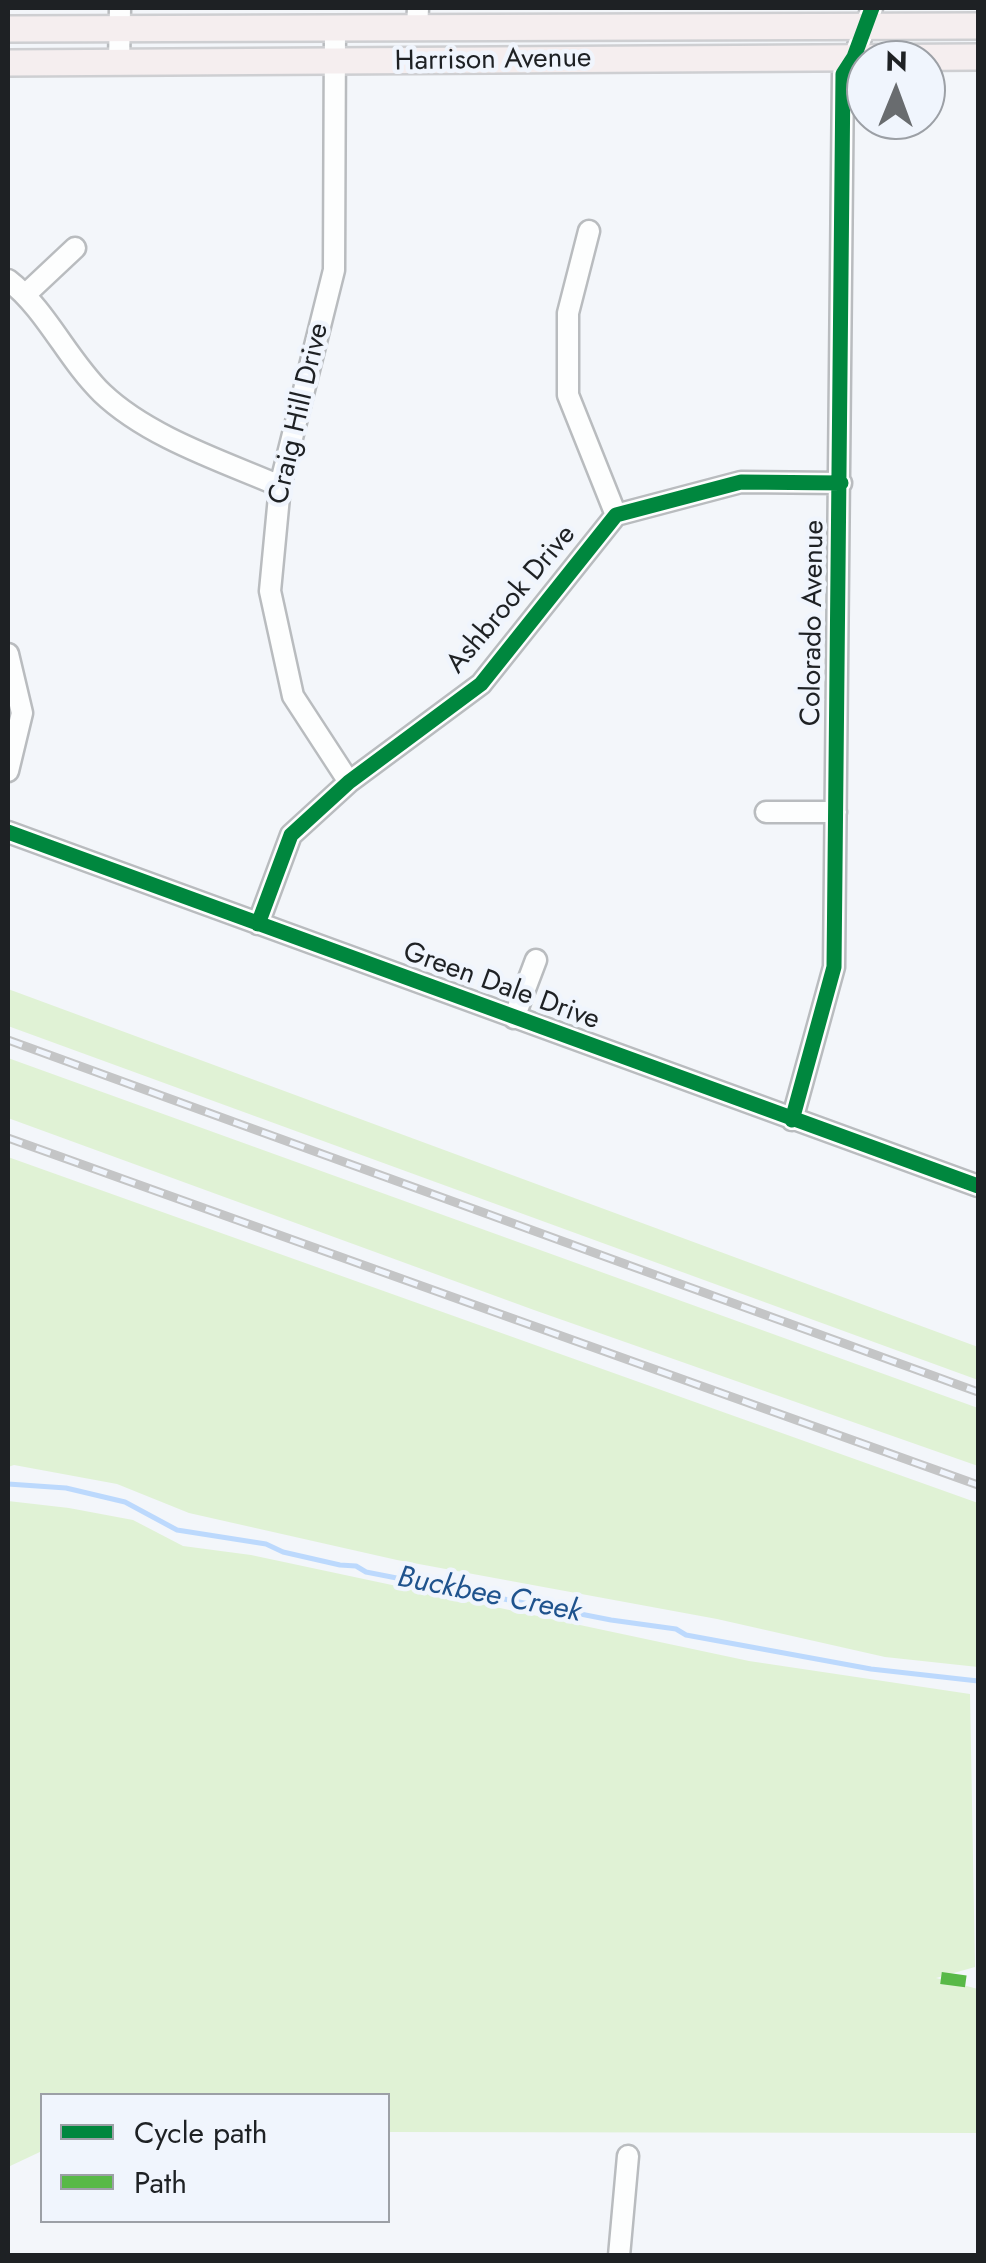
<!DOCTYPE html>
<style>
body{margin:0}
#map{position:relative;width:986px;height:2263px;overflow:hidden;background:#f3f6fa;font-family:Jost,sans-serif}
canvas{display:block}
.frame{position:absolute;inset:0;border:10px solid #1e2124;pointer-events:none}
.legend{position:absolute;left:40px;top:2093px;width:350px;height:130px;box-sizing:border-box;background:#f0f5fd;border:2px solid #9ca0a6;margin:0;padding:12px 18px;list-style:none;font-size:30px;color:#1e2124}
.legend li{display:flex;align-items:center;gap:20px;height:50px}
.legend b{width:50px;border:2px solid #9ca0a6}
.north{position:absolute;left:846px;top:40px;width:100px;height:100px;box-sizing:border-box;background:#f0f5fd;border:2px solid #9ca0a6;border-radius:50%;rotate:1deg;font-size:28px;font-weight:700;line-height:40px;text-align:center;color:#1e2124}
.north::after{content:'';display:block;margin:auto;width:35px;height:45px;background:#696c6f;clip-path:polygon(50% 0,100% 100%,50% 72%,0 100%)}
</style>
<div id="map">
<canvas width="986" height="2263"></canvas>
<div class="frame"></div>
<ul class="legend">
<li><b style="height:12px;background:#00873e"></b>Cycle path</li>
<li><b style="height:12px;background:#58b947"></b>Path</li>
</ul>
<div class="north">N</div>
</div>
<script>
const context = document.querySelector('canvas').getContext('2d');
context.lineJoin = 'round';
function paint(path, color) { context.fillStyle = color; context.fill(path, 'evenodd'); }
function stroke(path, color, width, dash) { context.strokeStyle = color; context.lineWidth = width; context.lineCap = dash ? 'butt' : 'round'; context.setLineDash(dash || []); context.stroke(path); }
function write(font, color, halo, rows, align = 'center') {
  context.font = font + ' Jost,sans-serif'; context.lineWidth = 9; context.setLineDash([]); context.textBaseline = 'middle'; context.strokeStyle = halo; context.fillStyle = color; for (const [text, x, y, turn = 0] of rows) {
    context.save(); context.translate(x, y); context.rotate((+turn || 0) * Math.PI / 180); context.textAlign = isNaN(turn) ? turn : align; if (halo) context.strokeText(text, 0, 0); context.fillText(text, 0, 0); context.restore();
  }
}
paint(new Path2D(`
 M8 989 978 1347V1380L8 1026Z
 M8 1058 978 1408V1466L534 1310 8 1118Z
 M8 1157 978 1503V1667L885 1657 717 1619 397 1560 189 1513 117 1484 14 1465 8 1467Z
 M8 1501 69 1508 133 1520 183 1546 251 1555 749 1661 970 1694 975 1967 936 1978 978 1989V2133L388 2132V2096H42V2151L8 2167Z`), '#e0f2d5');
stroke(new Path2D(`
 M8 1484 66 1488 125 1502 177 1530 266 1544 283 1552 340 1565 356 1566 366 1572 611 1620 676 1629 686 1635 871 1669 978 1681`), '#bcd9fd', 5);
const minor = new Path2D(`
 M335 28 334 270 280 486 270 591 293 696 349 782
 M417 28 418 8
 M119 63 120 8
 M589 231 568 313V395L616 515
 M8 280C46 309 67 359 102 393 148 437 222 461 280 486
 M26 294 75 248
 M8 654 22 713 8 771
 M766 812H836
 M8 832 978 1186
 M258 924 291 835 349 782 481 684 616 515 741 482 841 483
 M514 1018 536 960
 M792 1120 834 967 843 74 854 57 872 8
 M619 2256 628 2156`);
const major = new Path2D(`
 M8 29 978 26
 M8 63 978 57`);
stroke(minor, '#b9bcbf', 25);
stroke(major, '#cecfd2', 30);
stroke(minor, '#fdfefe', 20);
stroke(major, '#f5eeef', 25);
const rail = new Path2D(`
 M8 1040 978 1392
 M8 1138 978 1485`);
stroke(rail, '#c4c5c6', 9);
stroke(rail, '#f0f5fd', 5, [15]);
stroke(new Path2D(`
 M941 1978 978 1983`), '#58b947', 12, [25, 12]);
stroke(new Path2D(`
 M8 832 978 1186
 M258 924 291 835 349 782 481 684 616 515 741 482 841 483
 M792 1120 834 967 843 74 854 57 872 8`), '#00873e', 15);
write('28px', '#1e2124', '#f0f5fd', [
 ["Harrison Avenue",493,61,-1],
 ["Craig Hill Drive",300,414,-77],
 ["Ashbrook Drive",512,600,-50],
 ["Colorado Avenue",814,623,-89],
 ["Green Dale Drive",501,987,20]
]);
write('italic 30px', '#1f538d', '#f0f5fd', [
 ["Buckbee Creek",489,1596,11]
]);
</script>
